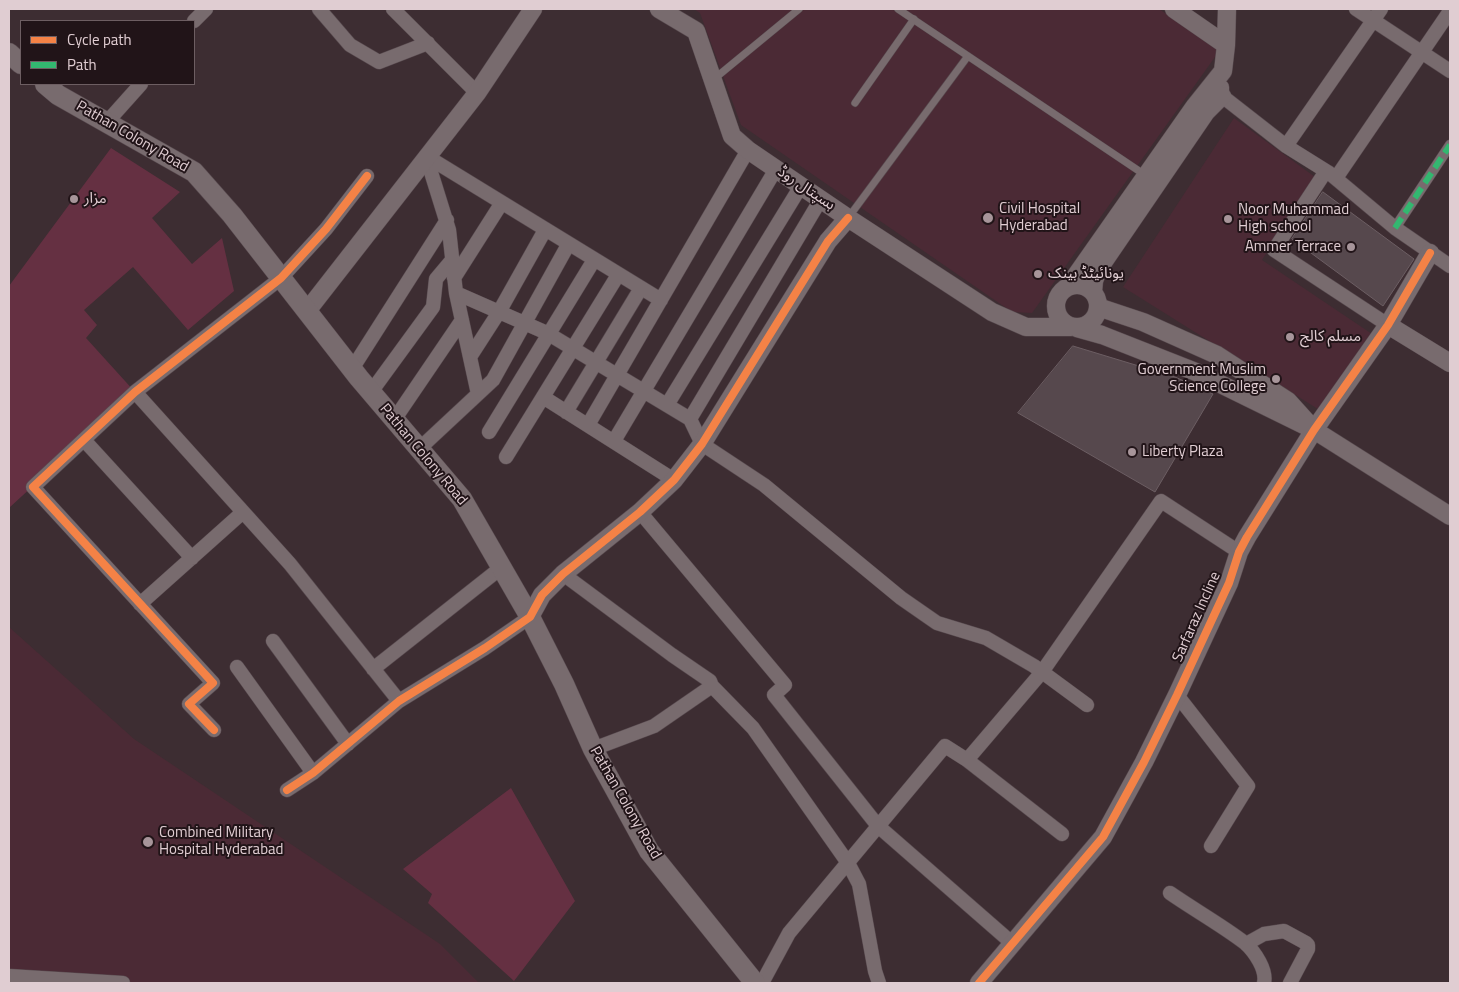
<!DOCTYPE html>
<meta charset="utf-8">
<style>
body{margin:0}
#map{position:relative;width:1459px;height:992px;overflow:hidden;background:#3d2d32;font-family:"Titillium Web",sans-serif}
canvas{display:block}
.frame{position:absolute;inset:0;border:10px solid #e0cdd2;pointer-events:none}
.legend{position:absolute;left:20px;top:20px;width:175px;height:65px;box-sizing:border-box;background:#211418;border:1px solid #6d5e62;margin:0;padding:6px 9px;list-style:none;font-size:15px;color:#e0cdd2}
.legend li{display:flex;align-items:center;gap:10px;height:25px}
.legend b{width:25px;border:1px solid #6d5e62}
</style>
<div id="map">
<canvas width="1459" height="992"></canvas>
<div class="frame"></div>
<ul class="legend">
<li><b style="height:6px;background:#f48246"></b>Cycle path</li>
<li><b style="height:6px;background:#33b770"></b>Path</li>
</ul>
</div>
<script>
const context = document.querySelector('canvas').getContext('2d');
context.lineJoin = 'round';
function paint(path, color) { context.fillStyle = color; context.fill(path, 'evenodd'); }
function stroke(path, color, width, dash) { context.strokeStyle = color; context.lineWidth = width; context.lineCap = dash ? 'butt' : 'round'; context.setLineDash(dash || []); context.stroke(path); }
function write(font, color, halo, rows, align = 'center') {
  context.font = font + ' "Titillium Web","Noto Sans Arabic",sans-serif'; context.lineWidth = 4; context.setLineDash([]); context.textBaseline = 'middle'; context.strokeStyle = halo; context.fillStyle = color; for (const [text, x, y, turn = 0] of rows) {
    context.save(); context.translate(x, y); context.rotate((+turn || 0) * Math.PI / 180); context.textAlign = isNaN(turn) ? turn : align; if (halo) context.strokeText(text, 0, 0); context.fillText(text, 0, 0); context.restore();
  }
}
paint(new Path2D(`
 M694 9H1159L1220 50 1032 313 1012 312 741 125 700 13Z
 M1234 118 1315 177 1262 260 1372 334 1321 411 1123 287Z
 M9 627 134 739 440 944 479 983H9Z`), '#4b2a35');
paint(new Path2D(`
 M111 148 180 192 152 218 192 264 222 238 234 291 188 330 133 267 84 310 97 325 86 338 135 392 9 508V286Z
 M511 788 575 901 514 981 428 903 432 894 403 869Z`), '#653042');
const building = new Path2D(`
 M1323 192 1414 259 1383 306 1292 239Z
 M1073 346 1175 377 1213 394 1155 492 1018 413Z`);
paint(building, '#56484d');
stroke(building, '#6c5e63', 1);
const service = new Path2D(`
 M898 9 1145 175
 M714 79 799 9
 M855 103 914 19
 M848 218 968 56`);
const pedestrian = new Path2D(`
 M1395 228 1450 145`);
const minor = new Path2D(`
 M319 9 350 45 379 62 428 43
 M393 9 477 93
 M1356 9 1450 71
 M194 21 206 9
 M1222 87V96L1286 146 1326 171 1274 250 1388 325
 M107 122 141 84
 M1286 146 1381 9
 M426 156 661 300
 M426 156 449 230 456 293 478 394
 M1328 172 1395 228 1450 266
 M1336 178 1450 11
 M454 278 501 204
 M456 293 547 333 690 419 702 444 764 485 901 598 937 623 986 638 1034 666 1087 705
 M470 357 499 312 545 230
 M352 369 447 220
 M135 392 290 564 399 701
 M371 392 433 307 436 279 452 260
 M543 397 674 480
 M667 405 801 186
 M566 412 641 288
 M690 419 821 199
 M394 420 462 320
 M588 425 748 150
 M489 432 594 260
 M84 440 192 558
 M614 441 776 169
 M419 449 493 380 568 245
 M506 457 618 275
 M640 512 785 685 774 695 878 826 1012 943
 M563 574 672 655 710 681 712 686 753 728 848 863 859 884 875 971 879 983
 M140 604 243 512
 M273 641 348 744
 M237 667 313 773
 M373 669 502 567
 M1177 695 1248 786 1211 846
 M214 730 189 704 213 683 33 487 135 392 281 278 326 229 367 176
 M593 749 654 726 712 686
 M287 790 313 773 399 701 485 648 530 617
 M1062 834 967 760 1042 672 1161 501 1239 552
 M1170 893C1193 909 1223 926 1245 943 1255 952 1267 970 1264 983
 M1246 944 1264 934 1284 931 1306 943 1308 945V949L1290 983
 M9 976 123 983
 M762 983 789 933 945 746 967 760`);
const tertiary = new Path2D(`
 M659 9 696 31 732 136 748 150 848 218 992 312 1026 327H1071
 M1174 9 1226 45
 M1056 306a21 21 0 1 1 42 0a21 21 0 1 1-42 0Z
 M1068 287 1195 106 1223 71 1226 45 1227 9
 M1093 292 1094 281 1098 270 1206 112 1222 96
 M1098 307 1143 322 1217 355 1288 401 1307 422
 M307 311 477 93 533 9
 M1388 325 1450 363
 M1077 328 1102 335 1196 372 1314 430 1450 516
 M530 617 542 595 563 574 640 512 674 480 702 444 828 241 848 218
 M979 983 1103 837 1144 762 1177 695 1229 583 1239 552 1247 537 1314 430 1388 325 1430 253`);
const secondary = new Path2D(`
 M9 53 21 64
 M45 84 58 95 194 172 232 215 359 378 462 499 530 617 564 684 593 749 649 851 755 983`);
stroke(service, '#584a4f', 8);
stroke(pedestrian, '#584a4f', 11);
stroke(minor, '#584a4f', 15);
stroke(tertiary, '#584a4f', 19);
stroke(secondary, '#584a4f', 21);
stroke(service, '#786b6e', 7);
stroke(pedestrian, '#786b6e', 10);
stroke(minor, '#786b6e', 14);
stroke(tertiary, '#786b6e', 18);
stroke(secondary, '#786b6e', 20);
stroke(new Path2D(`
 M1395 228 1450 145`), '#33b770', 6, [12, 6]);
stroke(new Path2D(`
 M214 730 189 704 213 683 33 487 135 392 281 278 326 229 367 176
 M287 790 313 773 399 701 485 648 530 617 542 595 563 574 640 512 674 480 702 444 828 241 848 218
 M979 983 1103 837 1144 762 1177 695 1229 583 1239 552 1247 537 1314 430 1388 325 1430 253`), '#f48246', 8);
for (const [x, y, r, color] of [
 [74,199,5,"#a7959a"],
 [988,218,6,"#a7959a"],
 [1228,219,5,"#a7959a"],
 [1351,247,5,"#a7959a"],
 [1038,274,5,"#a7959a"],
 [1290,337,5,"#a7959a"],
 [1276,379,5,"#a7959a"],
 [1132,452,5,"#a7959a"],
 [148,842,6,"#a7959a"]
]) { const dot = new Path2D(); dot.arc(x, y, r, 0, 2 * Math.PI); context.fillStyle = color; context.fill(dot); stroke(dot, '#211418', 2); }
write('15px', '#e0cdd2', '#211418', [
 ["Pathan Colony Road",132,137,30],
 ["ہسپتال روڈ",806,189,34],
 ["Pathan Colony Road",423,455,50],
 ["Sarfaraz Incline",1197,617,-66],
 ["Pathan Colony Road",625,803,60]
]);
write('15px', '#e0cdd2', '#211418', [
 ["مزار",84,199],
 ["Civil Hospital",999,209],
 ["Hyderabad",999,226],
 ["Noor Muhammad",1238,210],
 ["High school",1238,227],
 ["Ammer Terrace",1341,247,"right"],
 ["یونائیٹڈ بینک",1048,274],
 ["مسلم کالج",1300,337],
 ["Government Muslim",1266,370,"right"],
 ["Science College",1266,387,"right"],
 ["Liberty Plaza",1142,452],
 ["Combined Military",159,833],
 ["Hospital Hyderabad",159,850]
], 'left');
</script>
